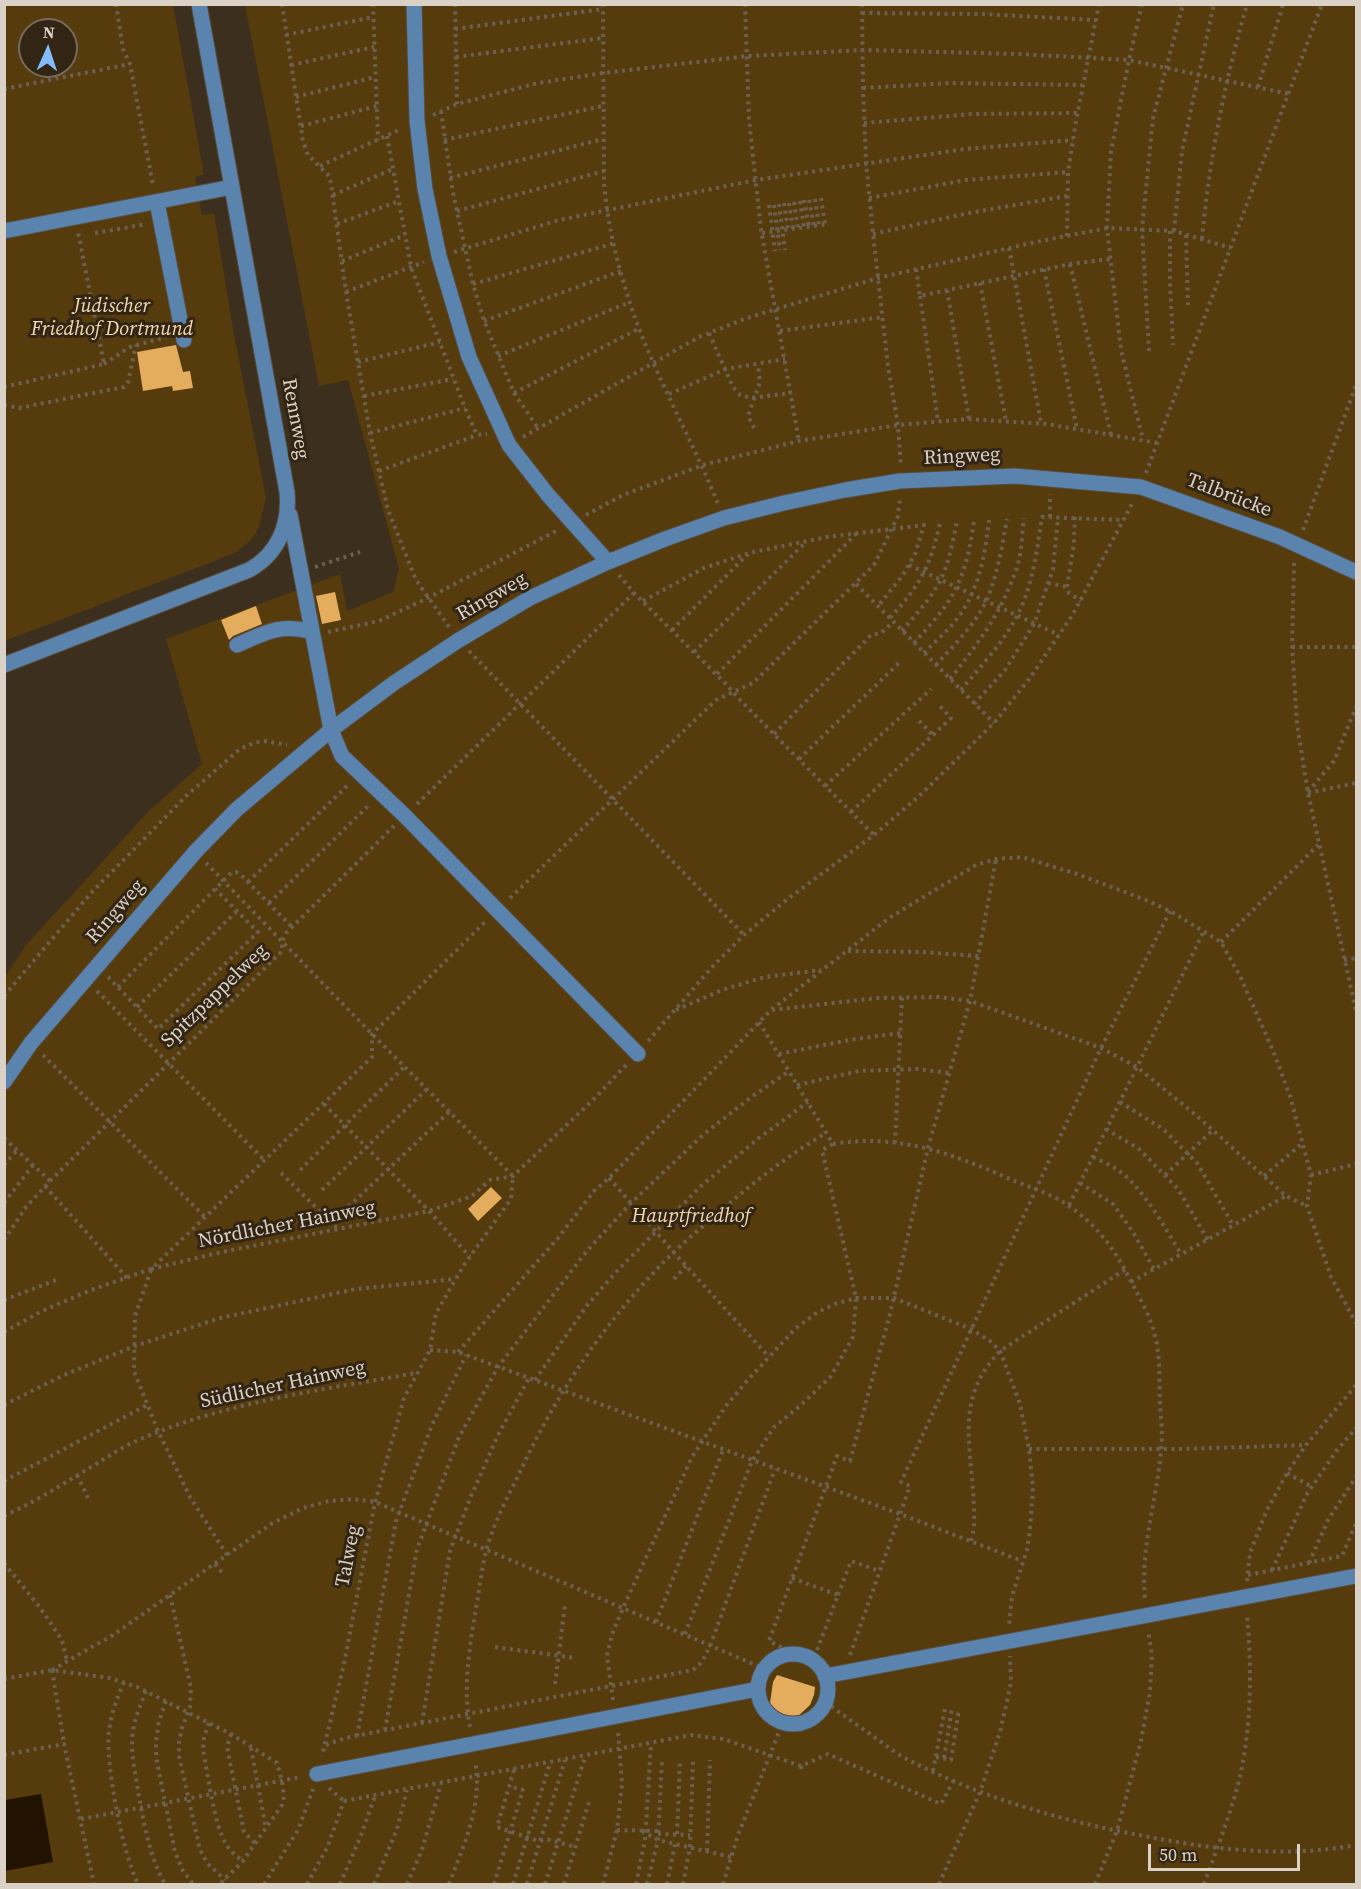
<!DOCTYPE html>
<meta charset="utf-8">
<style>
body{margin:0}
#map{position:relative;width:1361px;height:1889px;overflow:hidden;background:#3c2f1d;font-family:"Source Serif 4",serif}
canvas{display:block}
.frame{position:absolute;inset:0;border:6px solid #dad2c7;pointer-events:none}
.north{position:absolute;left:18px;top:18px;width:60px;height:60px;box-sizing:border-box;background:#322514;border:2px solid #756a5c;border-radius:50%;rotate:3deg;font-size:16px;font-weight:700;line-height:24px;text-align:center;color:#dad2c7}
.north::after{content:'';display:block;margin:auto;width:21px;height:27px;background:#80bdfa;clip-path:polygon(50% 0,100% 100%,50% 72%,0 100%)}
.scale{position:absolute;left:1148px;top:1844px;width:152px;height:27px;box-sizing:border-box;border:3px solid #dad2c7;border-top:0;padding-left:8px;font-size:18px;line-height:21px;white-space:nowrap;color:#dad2c7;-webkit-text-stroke:4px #322514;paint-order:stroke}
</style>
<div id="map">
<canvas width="1361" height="1889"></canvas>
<div class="frame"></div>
<div class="north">N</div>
<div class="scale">50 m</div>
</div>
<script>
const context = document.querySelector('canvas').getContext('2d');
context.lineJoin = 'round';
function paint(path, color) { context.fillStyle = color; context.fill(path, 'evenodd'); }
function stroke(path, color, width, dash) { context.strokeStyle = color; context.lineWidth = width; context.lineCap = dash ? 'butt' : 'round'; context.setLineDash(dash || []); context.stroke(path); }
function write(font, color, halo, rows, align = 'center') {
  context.font = font + ' "Source Serif 4",serif'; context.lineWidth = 6; context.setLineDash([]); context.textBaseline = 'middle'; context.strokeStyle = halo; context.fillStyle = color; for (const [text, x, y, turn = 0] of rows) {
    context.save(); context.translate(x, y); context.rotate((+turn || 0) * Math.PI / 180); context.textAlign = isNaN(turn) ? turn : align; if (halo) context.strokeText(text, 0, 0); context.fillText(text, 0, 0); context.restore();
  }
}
paint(new Path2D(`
 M5 5H173L204 174 195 177 202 215 214 213 233 329 266 498 259 526 255 535 250 541 235 553 5 641ZM30 30H66V66H30Z
 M245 5H1356V1884H5V977L26 945 148 812 202 764 166 639 340 574 347 611 393 592 399 569 348 380 319 386Z`), '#563b0d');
paint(new Path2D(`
 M41 1794 53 1862 5 1871V1800Z`), '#221200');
paint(new Path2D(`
 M176 345 183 372 190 371 193 388 173 391 172 386 143 391 137 352Z
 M335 592 341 620 322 624 316 596Z
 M256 606 262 624 233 636 229 640 221 620Z
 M491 1187 502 1198 478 1221 468 1209Z
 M777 1675 815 1687 814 1695 810 1705 796 1718 780 1714 771 1707 770 1703 773 1682Z`), '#e4ad5d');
const minor = new Path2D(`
 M414 4 417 121 425 189 439 256 469 357 509 445 548 495 608 562
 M157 202 184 340
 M4 231 232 187
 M290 515 331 730 342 756 405 816 638 1054
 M237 645C265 633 280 623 312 632
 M4 665 249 570C278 554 290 525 287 492L199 4
 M4 1082 31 1043 196 851 237 809 331 730 394 683 459 640 530 598 608 562 665 539 724 518 784 503 845 490 900 481 1015 476 1141 487 1280 537 1356 572
 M758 1689a35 35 0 1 1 70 0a35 35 0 1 1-70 0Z
 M825 1676 1356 1576
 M317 1774 758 1689`);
stroke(minor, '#584c3c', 17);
stroke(new Path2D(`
 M116 4 123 49 130 64 153 185
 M282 4 303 141 308 155 330 177 346 292 370 433 388 510 416 580 449 627
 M373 4 378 140
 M455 4 457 104
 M603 4 604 183C607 220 616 259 627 294 649 366 690 434 718 504
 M745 4 749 119 761 230 799 441
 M862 4 863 88 866 162 873 234 888 366 898 425 901 467
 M1142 4 1129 60 1111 151 1107 228 1121 350 1143 440
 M862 13 982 14 1096 20
 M455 29 603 9
 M286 35 373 17
 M456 57 603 38
 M291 65 374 47
 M1258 87 1283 4
 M863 88 950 83 1082 85
 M4 89 130 64
 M296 97 375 77
 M441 111 453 193 473 284 484 321 514 393 538 428
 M433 115 457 104 538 83 603 73 748 56 863 50 1018 54 1129 60 1289 94
 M864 123 972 114 1077 113
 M301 126 377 106
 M387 136 411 267 465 408 477 435 487 434
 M444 140 603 106
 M320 166 401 129
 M450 178 603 139
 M333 195 393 169
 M821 198 825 224
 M869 198 966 180 1068 172
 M815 199 819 225
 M804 200 809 227
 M809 200 814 226
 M800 201 804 227
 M794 202 798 228
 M784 203 788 230
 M789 203 793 229
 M779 204 785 250
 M769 205 775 251
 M774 205 780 250
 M457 211 604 171
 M337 224 399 201
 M1170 231V283L1173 345
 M1174 231 1182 151 1214 4
 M95 233 147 224
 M762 233 829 224
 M873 234 969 213 1067 196
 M1186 235 1188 305
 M1067 236 1068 172 1076 121 1099 4
 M1202 239C1209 160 1225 81 1247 4
 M1009 248 1041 423
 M454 252 559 220 756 180 965 149 1073 140
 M342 261 405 235
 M1070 264 1111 435
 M916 269 920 296 1070 264 1111 259
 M1044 269 1077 429
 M980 283 1006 421
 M473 284 615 243
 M947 290 969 419
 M346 292 424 262
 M920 296 938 421
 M484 321 621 271
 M780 331 883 317
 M709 333 733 387 740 395 751 398 791 393
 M1149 351 1142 229 1153 118 1183 4
 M498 356 630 302
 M358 362 440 342
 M104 364 130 347 166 337
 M4 387 104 364 78 232
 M514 393 640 328
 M669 394 726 369 785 359
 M364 396 453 379
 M4 405 19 408 124 387 128 382 136 345
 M754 428 748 416 760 382 758 364
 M370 433 465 408
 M523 437 699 337 747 318 878 278 1036 242 1107 228 1174 231 1231 248
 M379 471 477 435
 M1146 473 1322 4
 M586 515 623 495 703 465 799 441 898 425 969 419 1046 424 1158 443
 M1050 517V494
 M1075 517 1074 543 1067 587 1069 593 1081 601
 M1303 530 1356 385
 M1294 563 1292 645 1297 724 1308 793 1356 1011
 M909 565 1059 635
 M315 567 360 552
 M619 575 634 593 726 684 740 700 874 835
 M1048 583 1067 587
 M856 584 994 723
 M643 601 704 568 749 553 827 537 924 525 915 554 903 575 878 606
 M890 618C920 585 930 567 940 523
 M672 630 748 554
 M902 631C915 615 930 600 940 581 949 563 953 541 957 521
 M328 632 379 621 428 598 558 530
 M914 643C929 626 946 609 956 588 967 566 971 543 974 520
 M1292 647H1356
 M469 651 744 935
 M694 652 805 543
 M924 653C934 642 947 632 956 620 979 591 985 555 989 520
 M936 665C954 645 976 624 987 599 998 573 1002 546 1007 519
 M717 674 856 534
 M950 679C980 641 1003 611 1018 564 1022 549 1022 533 1024 518
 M961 690C980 667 1003 643 1017 616 1033 585 1037 550 1042 517L1124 520
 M974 704 1005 670 1034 624 1053 569 1058 517
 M919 721 933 735
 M774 734 871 635 881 633 893 622
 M799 759 900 662
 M825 786 931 689
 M1308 792 1334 761 1356 707
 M1308 793 1356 783
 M417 804 634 593
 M851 812 951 718 938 704
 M206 863 372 1034 513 1176 511 1199 464 1265 436 1313 430 1350 404 1398 375 1502 344 1664 322 1756
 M248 882 349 784
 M510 898 716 700 753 683 874 565 898 516 900 498
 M269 903 369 805
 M1221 942 1318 845
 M848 951 922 952 978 956
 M1344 960 1356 958
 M108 977 158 1029 258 932 215 889
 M118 987 231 873 236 872 241 875 292 927
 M97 991 265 1161
 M4 996 91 893 186 796 240 749 254 743 264 741 287 745
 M137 1007 237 911
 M676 1010 722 990 765 977 821 970
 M772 1010 877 998 939 997 970 1001 1101 1048 1137 1067 1197 1116 1286 1196 1307 1206
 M759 1022 833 1144C898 1133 954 1154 1012 1180 1029 1187 1052 1194 1066 1204 1100 1227 1116 1251 1134 1287 1141 1301 1150 1316 1154 1332 1161 1356 1159 1381 1160 1405 1161 1419 1163 1435 1161 1450 1157 1500 1140 1548 1145 1598
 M648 1041 713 966 744 935 785 901 874 835 918 797 994 723 1030 678 1073 614 1133 502
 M779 1054 849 1040 901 1033
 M43 1055 206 1218
 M797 1085 859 1071 917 1069 949 1073
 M1120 1102 1163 1129 1197 1163 1233 1225
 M324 1104 429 1211 470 1257
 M1106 1129 1139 1149 1178 1189 1208 1240
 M4 1138 50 1181
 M895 1143 902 997
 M1093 1157C1101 1161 1111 1165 1118 1170 1144 1189 1165 1228 1181 1254
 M4 1165 17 1150
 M300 1170 404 1067
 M281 1173 339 1230
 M1165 1175 1213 1130
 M1311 1175 1356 1164
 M1264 1176 1304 1142
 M609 1178 677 1256 769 1357
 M1080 1183 1113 1204 1133 1232 1154 1269
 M45 1186 127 1278
 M322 1190 427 1089
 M4 1203 33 1165
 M1069 1205 1204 931
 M332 1222 449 1112
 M4 1240 26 1207 50 1181 282 951V942L286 933 394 826
 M151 1269 222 1252 429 1211 472 1196 490 1180 513 1176 594 1099 627 1064
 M151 1270 135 1316 134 1371 158 1431 190 1497 227 1555
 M674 1279 686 1266
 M1131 1282 1286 1196
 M4 1300 59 1279
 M4 1332 42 1311 91 1290 151 1269 372 1057V1034L485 922
 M430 1350 458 1352 900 1514 1022 1561
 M458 1352 558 1238 594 1191 609 1178 771 1010 889 918 976 865 996 859 1022 857 1077 874 1146 900 1170 911 1221 942 1240 976 1274 1053 1290 1096 1311 1175 1307 1206 1331 1277 1356 1323
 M535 1380 588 1304 618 1270 701 1186 759 1138 808 1102
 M4 1405 64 1375 135 1346 220 1318 356 1289 456 1279
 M1029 1449H1181L1306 1445
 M1287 1473 1312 1487
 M77 1475 88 1498
 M4 1481 147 1405
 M4 1516C37 1501 66 1482 96 1464 109 1456 122 1447 136 1441 224 1402 322 1390 416 1373
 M971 1541C976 1524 974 1508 973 1491 969 1436 958 1395 1000 1351L1126 1269
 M4 1563 41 1609 62 1640 67 1661
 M1309 1563 1328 1520 1356 1477
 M215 1564 224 1575
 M1272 1570 1307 1494 1337 1450 1356 1428
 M1248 1575 1342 1556 1356 1523
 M792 1578 838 1595 813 1661
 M1247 1581 1250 1553 1266 1512 1287 1473 1306 1445 1356 1385
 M170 1595 191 1688 190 1707 182 1728 179 1742V1756L200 1850 207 1863 225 1880
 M838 1595 851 1561 879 1571
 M656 1622 723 1450
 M685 1634 752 1461 774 1427 800 1406 831 1376 853 1337 856 1298 822 1150 833 1144
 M495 1647 576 1658
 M795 1654 769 1641 837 1456 850 1461 890 1314 928 1148 970 1001 996 859
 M850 1655 910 1486 901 1482 1101 1048 1170 911
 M52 1670 113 1635 271 1524 303 1508 329 1501 354 1499 375 1502 765 1669
 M52 1670 64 1743
 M4 1679 52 1670 110 1678 137 1687 231 1734 277 1763 282 1781 284 1796 282 1805 243 1861 220 1884
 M124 1682C117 1698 111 1714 109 1731 105 1764 123 1854 138 1884
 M555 1684 565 1605
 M146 1691C141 1704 135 1717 133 1731 130 1751 135 1771 138 1791 144 1823 149 1856 165 1884
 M613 1700 607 1656 612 1634 623 1608 692 1457 726 1406 746 1382 796 1328 818 1312 835 1304 856 1298H894L971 1329 990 1341 1000 1351 1020 1404 1029 1449 1033 1488 1030 1530 1027 1550 1012 1596 1009 1625
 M166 1701 159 1721 156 1741V1757L175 1852 183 1871 193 1884
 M825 1702C843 1715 860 1727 877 1739 886 1745 894 1752 903 1757 978 1797 1062 1821 1144 1836 1215 1850 1286 1858 1356 1845
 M209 1723 204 1737 203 1750C208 1774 214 1825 226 1844 230 1851 236 1856 243 1861
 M422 1723 450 1551 469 1501 498 1435 529 1378
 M470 1727C463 1691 469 1650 475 1614 479 1593 481 1572 486 1551 493 1525 506 1500 518 1476 553 1400 599 1330 657 1269 675 1250 696 1232 717 1214 751 1184 787 1156 826 1133
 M385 1730 417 1549 459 1437 498 1367 586 1252 631 1203 704 1134 750 1098 789 1071
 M231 1734 227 1747 244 1832 256 1844
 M357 1736 396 1521 432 1425 466 1355
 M326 1745 345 1738 693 1670 702 1662 710 1646 775 1469
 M251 1748 266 1829
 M4 1755 64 1744 94 1884
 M936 1757 951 1760 959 1709
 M944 1758 952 1708
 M801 1766 802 1772
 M514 1770 497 1827 539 1841 547 1839 575 1847
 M933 1771 945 1708
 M329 1788 344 1801
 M344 1801 691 1735 723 1739 801 1766 828 1754 941 1804 954 1780
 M81 1819 301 1777
 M617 1830 658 1831
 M642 1831 658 1840 731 1857
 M658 1834 690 1835
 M677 1834 680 1761
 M707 1851 710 1760
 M264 1884 298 1830 313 1789
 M307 1884 327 1848 344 1801
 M340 1884 360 1838 375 1796
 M374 1884 397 1829 407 1790
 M407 1884 422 1850 441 1784
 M449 1884C464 1845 483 1804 475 1761
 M494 1884 523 1790 509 1786
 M513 1884 550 1763
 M527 1884 565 1760
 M545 1884 585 1757
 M564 1884 589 1802
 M603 1884 617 1830 622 1784 618 1731
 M636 1884 645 1840 651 1744
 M647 1884 658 1840 662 1760
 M667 1884 675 1844
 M683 1884 690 1847 693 1761
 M723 1884 738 1835 783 1722
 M939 1884 980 1792 1000 1732 1011 1683 1010 1656
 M1095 1884 1117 1831 1141 1741 1150 1692 1152 1655 1148 1630
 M1204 1884C1215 1854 1227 1823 1236 1792 1252 1735 1252 1672 1247 1613`), '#6c6151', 4, [3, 4.5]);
stroke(minor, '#5a84ae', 15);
write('italic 20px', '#f5d9b3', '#322514', [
 ["Jüdischer",112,307],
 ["Friedhof Dortmund",112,330],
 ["Hauptfriedhof",691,1217]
]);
write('20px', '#dad2c7', '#322514', [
 ["Rennweg",295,419,80],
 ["Ringweg",962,457,-3],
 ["Talbrücke",1229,496,21],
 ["Ringweg",492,597,-30],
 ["Ringweg",116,912,-49],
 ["Spitzpappelweg",215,996,-44],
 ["Nördlicher Hainweg",287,1225,-11],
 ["Südlicher Hainweg",283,1385,-12],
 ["Talweg",349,1556,-79]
]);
</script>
